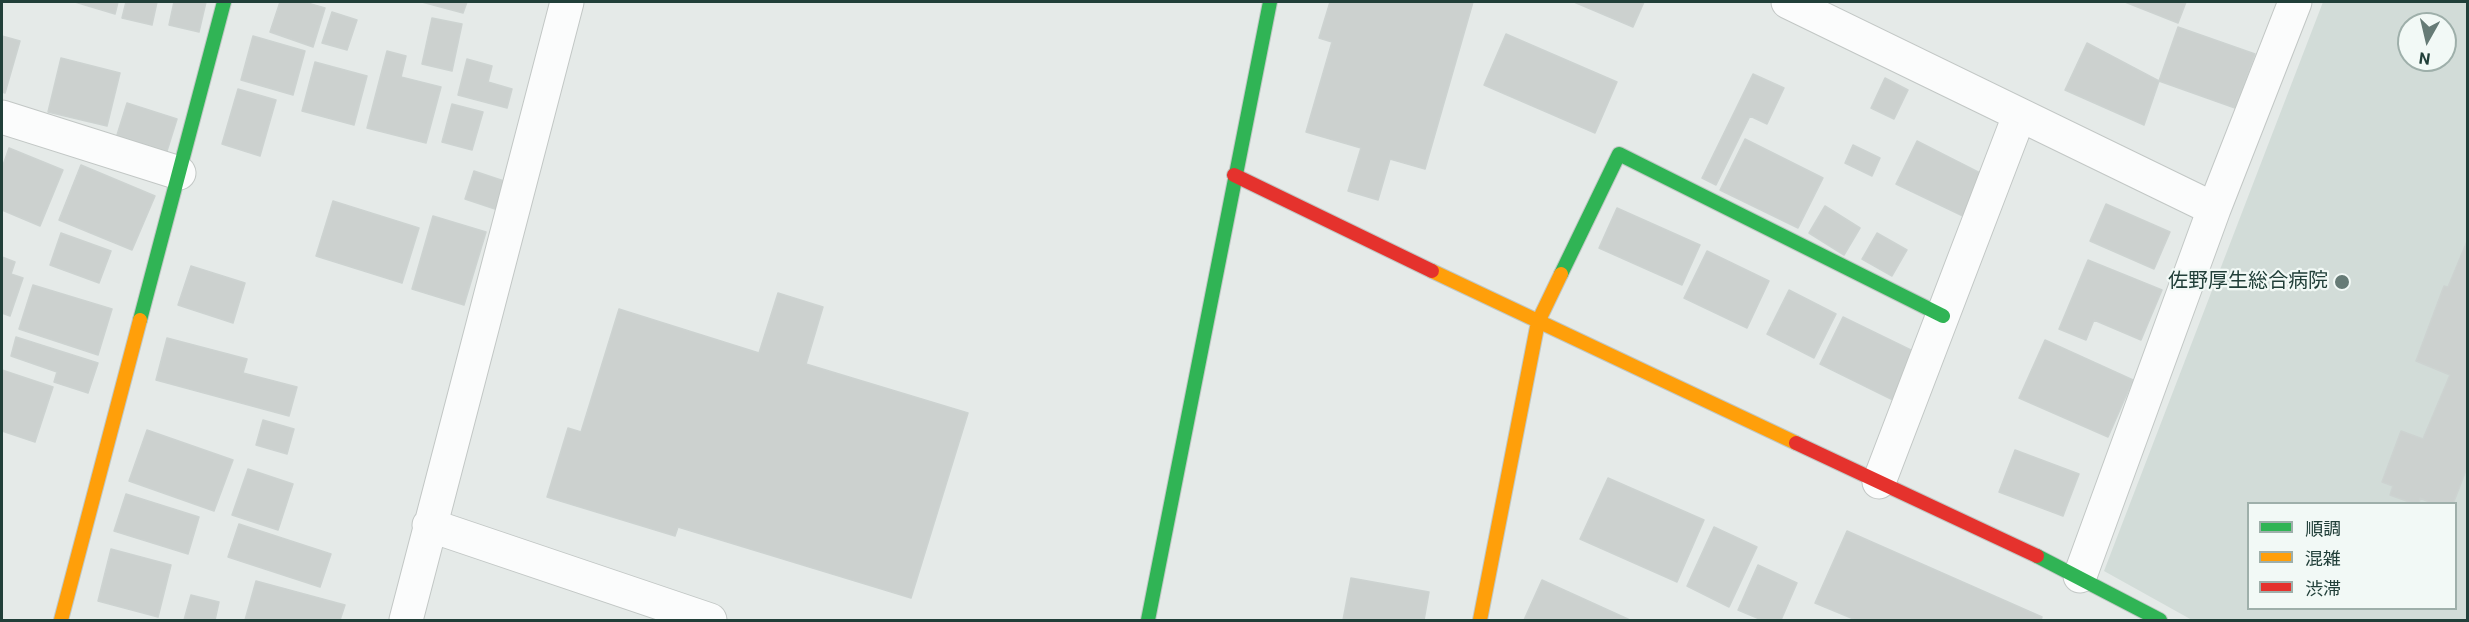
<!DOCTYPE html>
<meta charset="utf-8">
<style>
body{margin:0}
#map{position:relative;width:2469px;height:622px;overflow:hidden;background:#e5eae8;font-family:Roboto,"Noto Sans JP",sans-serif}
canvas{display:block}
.frame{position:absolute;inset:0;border:3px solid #213f39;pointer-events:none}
.legend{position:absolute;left:2247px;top:502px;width:210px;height:108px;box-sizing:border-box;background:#f2f9f6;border:2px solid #9eafaa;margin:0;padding:8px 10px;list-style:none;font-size:18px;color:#213f39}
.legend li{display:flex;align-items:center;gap:12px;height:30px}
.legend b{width:30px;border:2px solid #9eafaa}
.north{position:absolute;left:2397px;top:12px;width:60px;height:60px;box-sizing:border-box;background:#f2f9f6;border:2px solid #9eafaa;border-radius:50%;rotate:188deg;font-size:16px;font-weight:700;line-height:24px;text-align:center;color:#213f39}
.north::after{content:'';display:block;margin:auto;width:21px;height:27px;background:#667b76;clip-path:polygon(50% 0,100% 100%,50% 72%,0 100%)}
</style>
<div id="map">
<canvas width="2469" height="622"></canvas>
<div class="frame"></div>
<ul class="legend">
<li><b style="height:8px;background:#30b455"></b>順調</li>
<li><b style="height:8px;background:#ff9f0a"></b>混雑</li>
<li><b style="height:8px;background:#e5322d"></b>渋滞</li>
</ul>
<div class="north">N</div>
</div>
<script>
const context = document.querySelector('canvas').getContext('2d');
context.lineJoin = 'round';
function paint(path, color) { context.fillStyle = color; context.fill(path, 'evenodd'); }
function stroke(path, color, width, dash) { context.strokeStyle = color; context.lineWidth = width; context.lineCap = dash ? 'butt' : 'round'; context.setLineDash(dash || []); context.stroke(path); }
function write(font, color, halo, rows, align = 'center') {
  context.font = font + ' Roboto,"Noto Sans JP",sans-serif'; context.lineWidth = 4.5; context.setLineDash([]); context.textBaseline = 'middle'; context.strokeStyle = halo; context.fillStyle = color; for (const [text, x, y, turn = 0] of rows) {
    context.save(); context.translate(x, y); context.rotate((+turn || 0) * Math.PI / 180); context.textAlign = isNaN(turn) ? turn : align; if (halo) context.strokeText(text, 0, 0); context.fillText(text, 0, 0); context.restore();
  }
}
paint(new Path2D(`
 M2323 2H2467V620H2192L2104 571ZM2409 24H2445V60H2409ZM2248 504H2456V608H2248Z`), '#d2dcd8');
const building = new Path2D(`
 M75 2H118L115 14Z
 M126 2H157L152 25 122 18Z
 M174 2H206L199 32 169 25Z
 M280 2H304L325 8 313 47 270 32Z
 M422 2H467L463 13Z
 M1330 2H1473L1425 169 1390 159 1378 200 1348 191 1361 148 1306 132 1332 42 1319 38Z
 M1574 2H1644L1633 27Z
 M2125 2H2186L2178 23Z
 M332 12 357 20 347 50 322 43Z
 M432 18 462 24 452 71 422 64Z
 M2178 27 2255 54 2235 108 2159 81Z
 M1506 34 1617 82 1595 133 1484 85Z
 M2 36 20 41 5 93 2 92Z
 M253 36 305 51 293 95 241 80Z
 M2087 43 2159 81 2144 125 2065 90Z
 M387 51 406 56 401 77 441 87 426 143 367 128Z
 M61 58 120 73 107 126 48 112Z
 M467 59 492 66 488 82 512 89 507 108 458 95Z
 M315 62 367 76 354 125 302 111Z
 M1753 74 1784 88 1767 124 1750 116 1716 185 1702 178Z
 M1885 78 1908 90 1894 119 1871 108Z
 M238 89 276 100 260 156 222 144Z
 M127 103 177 119 167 151 117 135Z
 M452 104 483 112 472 150 442 142Z
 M1745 139 1823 178 1798 228 1720 190Z
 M1917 141 1986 176 1965 217 1896 184Z
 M1853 145 1880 158 1872 176 1845 163Z
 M9 148 63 170 40 226 2 210V168Z
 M81 165 155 196 132 250 59 220Z
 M474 171 504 181 495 209 465 199Z
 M333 201 419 228 402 283 316 256Z
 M2106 204 2170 232 2154 269 2090 241Z
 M1825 206 1860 228 1844 255 1809 233Z
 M1617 208 1700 245 1682 285 1599 248Z
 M433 216 486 232 464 305 412 289Z
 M61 233 111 251 99 283 50 265Z
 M1877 233 1907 250 1892 276 1862 259Z
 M2468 239V465L2453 504H2434L2420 498 2419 504H2415L2390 495 2393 486 2382 482 2401 431 2423 439 2450 375 2416 361 2444 286 2448 287Z
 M1707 251 1769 281 1747 328 1684 298Z
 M2 257 15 262 11 274 23 278 10 316 2 313Z
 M2088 260 2162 290 2141 340 2094 320 2086 340 2059 329Z
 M191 266 245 283 233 323 178 305Z
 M33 285 112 309 98 355 19 329Z
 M1789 290 1836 314 1814 358 1767 334Z
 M778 293 823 307 806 364 968 413 911 598 678 527 675 536 547 497 568 428 581 432 619 309 759 353Z
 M1843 317 1917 353 1893 400 1820 364Z
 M16 337 98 363 88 393 54 382 57 372 11 356Z
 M167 338 247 359 243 373 297 387 289 416 156 380Z
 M2045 340 2133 380 2108 437 2019 398Z
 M2 370 53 387 35 442 2 431Z
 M263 420 294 429 287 454 256 445Z
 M147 430 233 460 214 511 129 481Z
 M2015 450 2079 474 2063 516 1999 492Z
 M248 469 293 484 278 530 232 515Z
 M1608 478 1704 520 1677 582 1580 539Z
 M126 494 199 517 188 554 114 531Z
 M239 524 331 554 320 587 228 557Z
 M1714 527 1757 547 1729 607 1687 586Z
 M1847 531 2042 617 2041 620H1856L1815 603Z
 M111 549 171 565 158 617 98 601Z
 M1758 565 1797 583 1781 620H1762L1738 610Z
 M1351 578 1429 592 1424 620H1343Z
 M1542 580 1630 620H1524Z
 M256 581 345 605 340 620H245Z
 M191 595 219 602 215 620H184Z`);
paint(building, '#ccd1cf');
stroke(building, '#cdd3d1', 1.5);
const street = new Path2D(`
 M1788 2 2214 209
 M2 117 179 173
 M1879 482 2019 116
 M429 525 710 620
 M2080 576 2214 209 2295 2
 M406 620 567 2`);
const fast = new Path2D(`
 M1561 274 1619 154 1943 316
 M140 320 224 2
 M2037 556 2160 620
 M1148 620 1270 2`);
const slow = new Path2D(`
 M1432 271 1796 443
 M61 620 140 320
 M1480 620 1538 322 1561 274`);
const jam = new Path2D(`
 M1234 175 1432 271
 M1796 443 2037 556`);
stroke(street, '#c2c7c5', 35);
stroke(fast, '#c0c8c5', 16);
stroke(slow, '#c0c8c5', 16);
stroke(jam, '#c0c8c5', 16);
stroke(street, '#fbfcfc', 33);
stroke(fast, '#30b455', 14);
stroke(slow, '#ff9f0a', 14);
stroke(jam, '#e5322d', 14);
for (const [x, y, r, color] of [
 [2342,282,8,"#667b76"]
]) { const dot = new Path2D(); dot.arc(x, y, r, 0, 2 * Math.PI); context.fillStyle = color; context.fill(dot); stroke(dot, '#f2f9f6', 2); }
write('20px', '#213f39', '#f2f9f6', [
 ["佐野厚生総合病院",2328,282]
], 'right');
</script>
